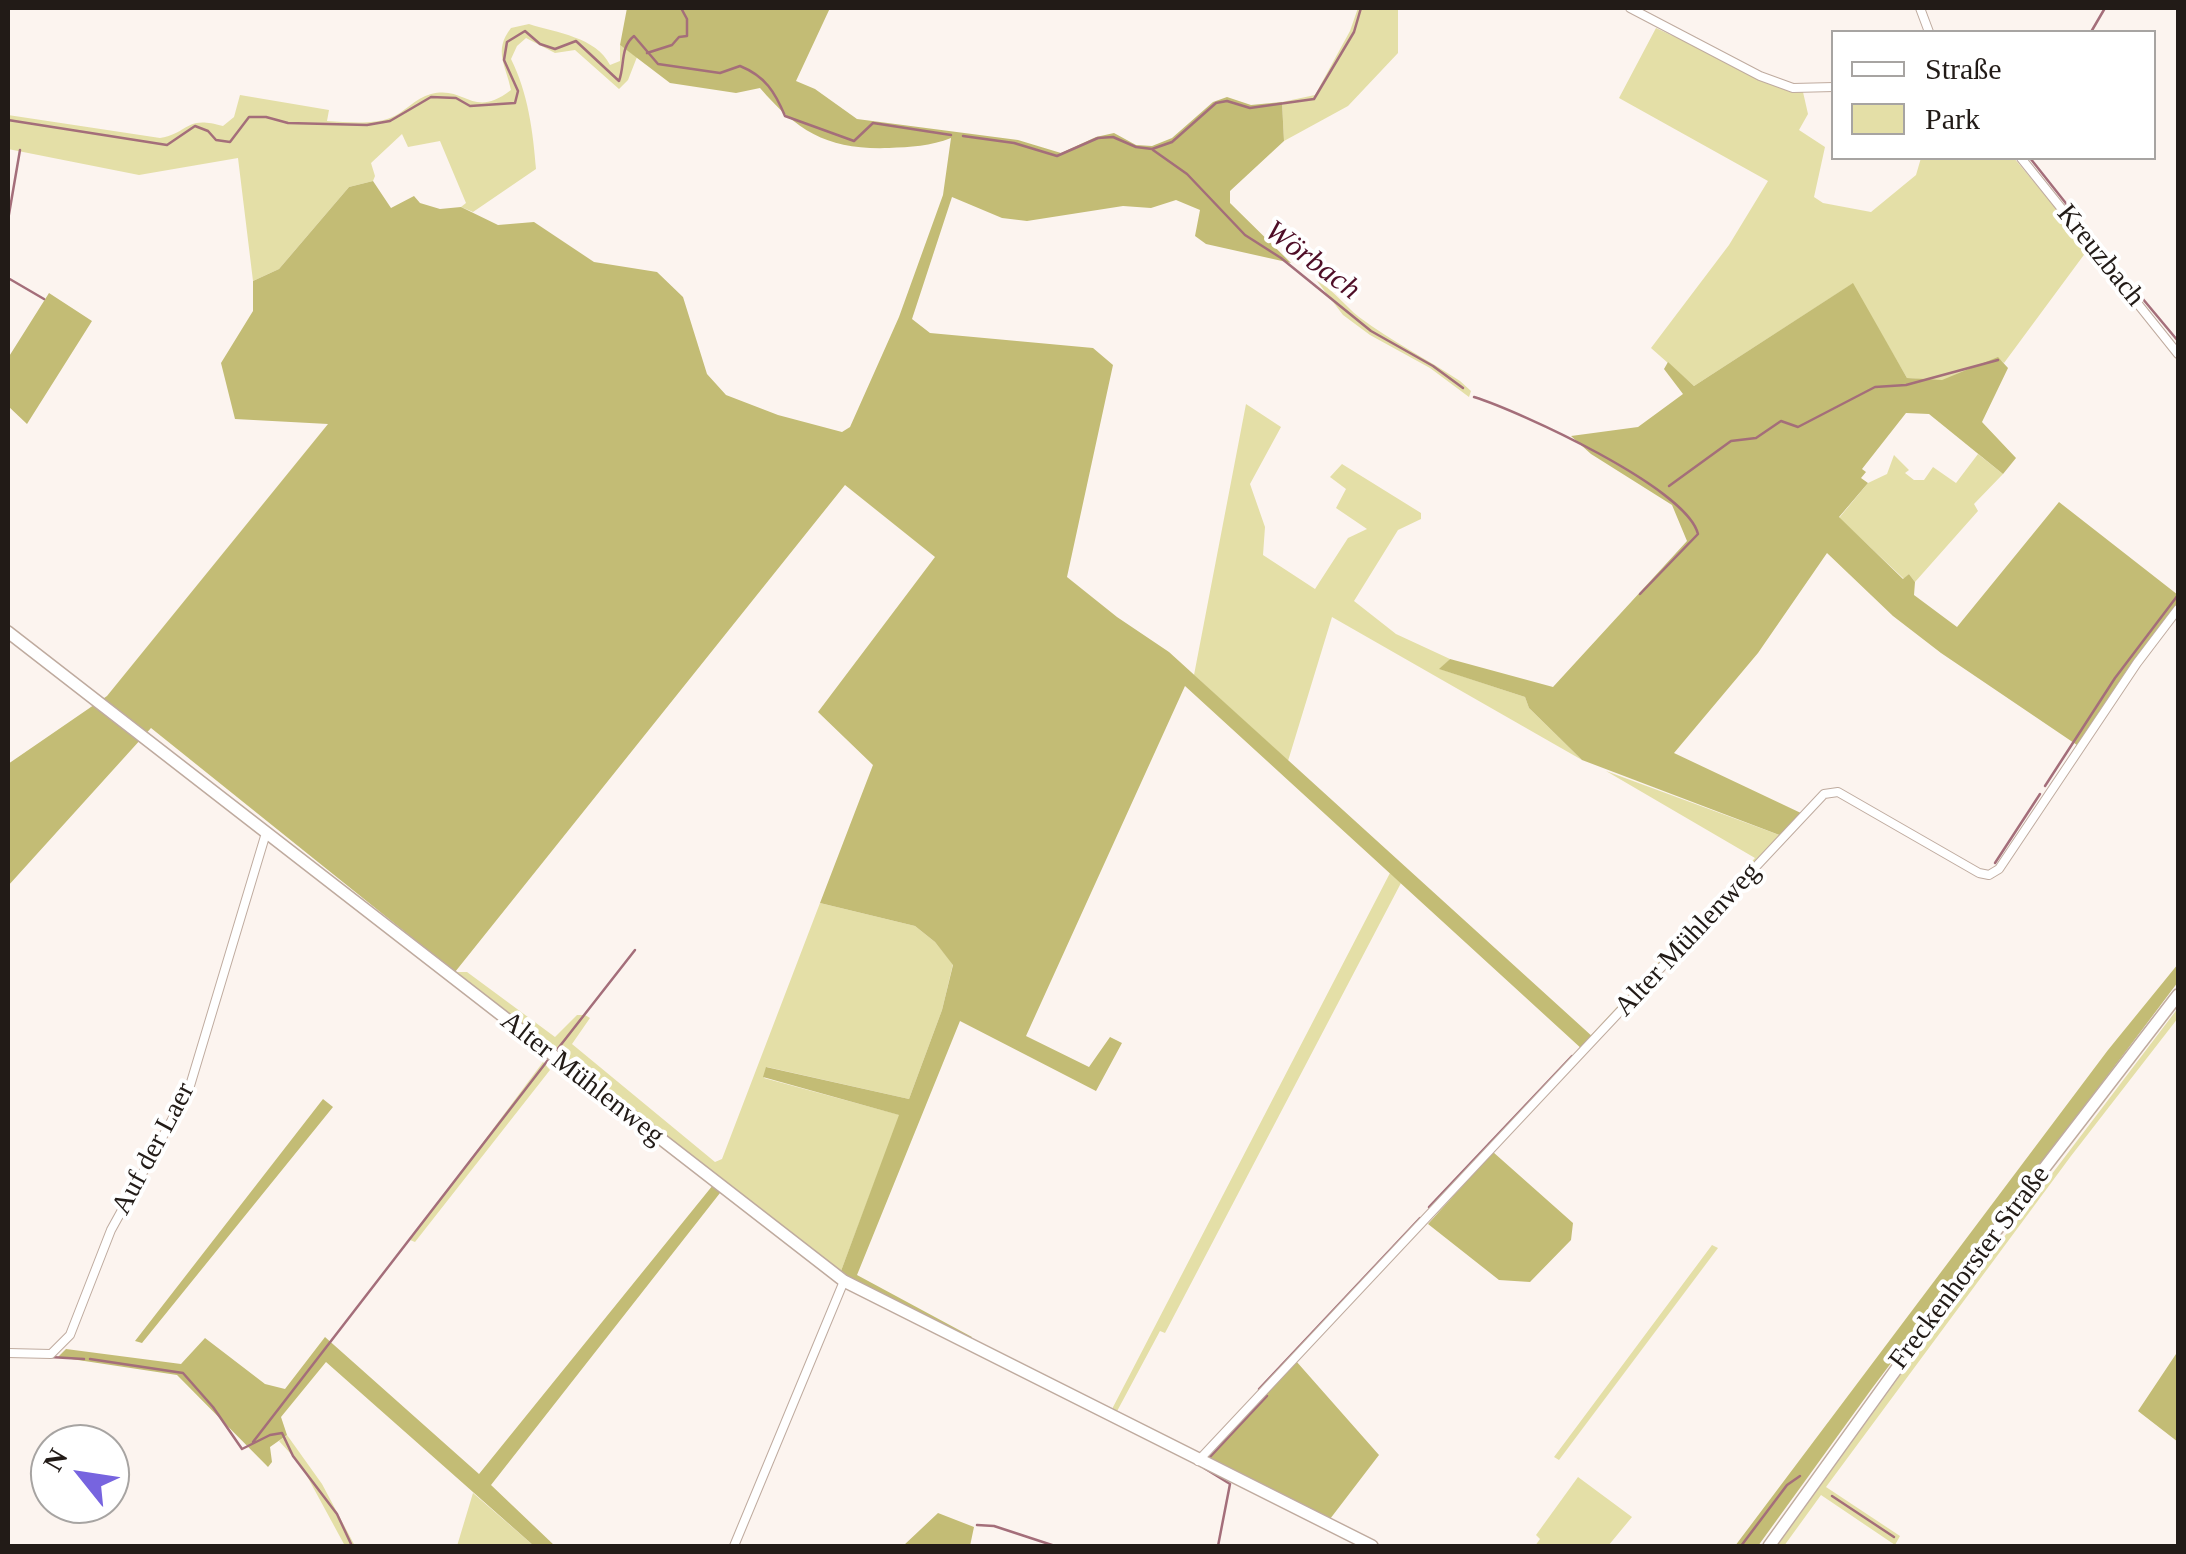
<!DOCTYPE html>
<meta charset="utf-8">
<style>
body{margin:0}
#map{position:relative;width:2186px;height:1554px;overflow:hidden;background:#fcf4ef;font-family:Georgia,serif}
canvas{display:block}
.frame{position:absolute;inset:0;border:10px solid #221b17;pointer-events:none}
.legend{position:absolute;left:1831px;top:30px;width:325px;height:130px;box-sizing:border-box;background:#fff;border:2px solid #a7a4a2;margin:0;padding:12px 18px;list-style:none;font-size:30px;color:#221b17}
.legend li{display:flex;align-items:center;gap:20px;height:50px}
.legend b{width:50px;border:2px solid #a7a4a2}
.north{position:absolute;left:30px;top:1424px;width:100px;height:100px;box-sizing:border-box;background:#fff;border:2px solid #a7a4a2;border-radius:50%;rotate:300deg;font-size:28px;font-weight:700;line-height:40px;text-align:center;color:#221b17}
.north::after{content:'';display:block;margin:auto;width:35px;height:45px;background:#7764df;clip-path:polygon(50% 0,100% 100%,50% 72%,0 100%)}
</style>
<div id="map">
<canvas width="2186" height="1554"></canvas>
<div class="frame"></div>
<ul class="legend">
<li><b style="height:12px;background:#fff"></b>Straße</li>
<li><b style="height:28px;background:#e4dfa7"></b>Park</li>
</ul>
<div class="north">N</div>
</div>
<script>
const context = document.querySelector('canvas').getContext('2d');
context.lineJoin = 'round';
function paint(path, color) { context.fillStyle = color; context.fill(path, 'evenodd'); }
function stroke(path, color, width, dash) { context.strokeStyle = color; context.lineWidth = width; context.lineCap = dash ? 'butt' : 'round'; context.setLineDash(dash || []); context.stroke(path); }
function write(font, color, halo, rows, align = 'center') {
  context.font = font + ' Georgia,serif'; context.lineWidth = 8; context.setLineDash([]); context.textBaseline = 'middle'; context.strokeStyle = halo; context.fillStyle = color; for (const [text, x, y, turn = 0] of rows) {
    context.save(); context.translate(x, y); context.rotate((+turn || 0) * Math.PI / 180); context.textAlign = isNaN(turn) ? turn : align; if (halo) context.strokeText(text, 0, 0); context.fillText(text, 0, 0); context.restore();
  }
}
paint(new Path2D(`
 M1358 8H1398V53L1348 106 1284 141 1282 102 1315 95 1350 31Z
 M529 24C557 33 596 37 610 65L620 61V45L637 57 628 80 619 89 575 50 555 53 526 38 517 46 511 59C528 93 533 131 536 169L473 212 461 207 466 203 440 141 408 147 402 134 371 163 375 176 373 181 349 187 279 269 253 281 238 158 139 175 8 149V115L160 138C191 132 185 115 223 126L234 117 240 95 329 110 327 121C347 122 371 125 390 118 404 113 415 98 431 94 466 85 472 120 511 90 506 65 493 51 511 28Z
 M1656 28 1791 91 1803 92 1808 114 1799 130 1825 147 1814 197 1823 203 1871 212 1916 175 1921 158H2014L2089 248 2004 363 1998 358 1942 381 1907 378 1852 284 1694 386 1651 348 1729 245 1768 181 1619 98Z
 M1317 281C1334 290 1344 305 1359 317 1391 341 1427 359 1460 381L1471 391 1469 397 1430 368 1370 335 1343 315Z
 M1246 404 1281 427 1250 484 1265 527 1263 555 1315 589 1348 538 1367 529 1336 508 1346 489 1330 477 1342 464 1421 513V519L1398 530 1354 601 1396 634 1450 659 1440 669 1525 697 1529 708 1582 760 1332 617 1288 761 1194 675Z
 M1978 454 2003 474 1974 504 1978 511 1915 582 1909 574 1904 579 1839 518 1868 483 1887 474 1894 455 1909 470 1905 473 1914 480H1924L1933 467 1956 483Z
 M1606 771 1782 836 1594 1038 1591 1035 1755 858Z
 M1390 873 1401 883 1165 1333 1160 1331 1115 1415 1111 1411Z
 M820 903 915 926 935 942 953 964 942 1010 909 1099 767 1067 764 1078 900 1115 841 1271 455 972H467L555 1037 577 1015H585L590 1018 572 1044 715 1162 722 1159Z
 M2178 1008V1018L2071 1156 1826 1487 1900 1536 1895 1545 1821 1495 1784 1546H1777L1925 1341Z
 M543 1062 550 1070 415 1242 410 1240Z
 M1712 1245 1718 1248 1559 1460 1554 1457Z
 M287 1435 322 1484 355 1546H345L301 1465 279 1441Z
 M1578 1477 1632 1517 1608 1546H1535L1540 1539 1536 1535Z
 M473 1493 534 1546H457Z`), '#e4dfa7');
paint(new Path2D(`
 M627 8H830L796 81 815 89 857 119 1018 140 1061 153 1096 137 1114 133 1136 145 1152 146 1172 138 1213 102 1227 97 1251 105 1282 102 1284 141 1230 191V203L1291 263 1206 244 1195 236 1200 210 1176 200 1151 208 1123 206 1027 221 1002 218 952 197 912 319 930 333 1093 348 1113 365 1067 577 1117 617 1169 652 1594 1038 1583 1050 1185 686 1026 1036 1089 1067 1110 1037 1122 1043 1096 1091 960 1021 857 1275 972 1337 969 1342 846 1277 841 1271 899 1115 763 1077 766 1067 909 1099 942 1010 953 965 935 942 915 926 820 903 873 765 818 712 935 557 845 485 455 972 151 728 8 886V764L107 696 328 424 235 419 221 363 253 311V281L279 269 349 187 373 181 391 208 414 196 420 203 440 209 461 207 498 225 534 222 594 262 657 272 683 297 707 374 726 395 778 415 842 432 850 427 899 317 943 195 951 138C931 146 910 147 889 148 829 150 799 133 760 88L736 93 670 83 620 45Z
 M1853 283 1907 378 1942 380 1998 357 2008 368 1982 422 2016 458 2003 474 1929 414 1906 413 1862 469 1866 472 1861 478 1868 483 1839 517 1903 579 1909 574 1915 582 1914 595 1957 627 2059 502 2178 595V602L2133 661 2077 745 1941 653 1893 616 1827 553 1758 653 1674 753 1803 814 1782 836 1582 760 1529 708 1525 697 1439 669 1450 659 1553 687 1687 541 1672 505 1591 454 1571 436 1638 427 1683 394 1664 369 1668 362 1694 386Z
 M49 293 92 321 27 424 8 406V358Z
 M2178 964V982L1873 1387 1758 1546H1735L2108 1050Z
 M323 1099 333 1107 142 1343 135 1341Z
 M1493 1152 1573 1223 1571 1240 1530 1282 1499 1280 1428 1224Z
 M713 1185 720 1193 491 1485 555 1546H534L326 1362 281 1417 287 1435 270 1447 272 1462 268 1467 177 1375 58 1357 66 1349 181 1364 205 1338 265 1384 285 1389 325 1337 479 1474Z
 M2178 1351V1442L2138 1411Z
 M1296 1361 1379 1455 1330 1519 1208 1459Z
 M938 1513 974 1527 970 1546H903Z`), '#c3bc75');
stroke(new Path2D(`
 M2091 32 2105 8
 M647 53 672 45 679 37 687 36V19L681 8
 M8 120 167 145 195 126 208 131 216 140 230 142 249 117H266L288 123 367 125 390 121 431 97 456 98 470 106 515 103 518 91 504 60 507 42 525 31 540 44 555 49 576 41 619 81C625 65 620 47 634 36L658 64 720 73 740 66C765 76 775 92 785 116L854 141 873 123 951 135
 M963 136 1014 143 1057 156 1098 138 1113 137 1136 147 1152 149 1172 142 1216 103 1227 101 1250 108 1314 99 1354 32 1361 8
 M1153 150 1187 174 1245 235 1281 258 1371 331 1433 366 1463 388
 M2030 158 2103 250
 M8 220 20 150
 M2112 262 2178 341
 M8 278 44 299
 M1474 397C1519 411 1687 488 1698 534L1640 594
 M1669 486 1731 441 1756 438 1781 421 1798 427 1875 387 1906 385 1998 360
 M2045 786 2115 678 2178 595
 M1995 863 2040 794
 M556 1051 635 950
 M1429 1207 1572 1056
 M50 1357 84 1359
 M90 1359 183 1373 213 1407 242 1449 270 1435 282 1433 293 1456 337 1514 352 1546
 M1259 1389 1420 1218
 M253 1442 548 1060
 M1210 1457 1267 1396
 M1204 1468 1230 1484 1218 1546
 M1832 1496 1894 1537
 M977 1525 994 1526 1055 1546
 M1741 1546 1787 1485 1800 1476`), '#a46e7a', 2.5);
const street = new Path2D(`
 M1630 8 1760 76 1793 88 1834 87
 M1920 8 1929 32
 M2021 158 2178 354
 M8 1353 51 1354 70 1335 111 1230 189 1089 266 833
 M1198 1461 1824 794 1838 792 1979 873 1989 875 1999 869 2137 663 2178 609
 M734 1546 844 1281`);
const secondary = new Path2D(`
 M8 632 844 1281 1372 1546
 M1769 1546 1995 1232 2178 995`);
stroke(street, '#bfab9f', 10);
stroke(secondary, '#bfab9f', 14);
stroke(street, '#fff', 8);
stroke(secondary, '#fff', 11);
write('28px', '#221b17', '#fff', [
 ["Kreuzbach",2100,256,51],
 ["Alter Mühlenweg",1688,940,-47],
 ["Alter Mühlenweg",582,1079,38],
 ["Auf der Laer",154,1149,-62],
 ["Freckenhorster Straße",1970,1268,-53]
]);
write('italic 30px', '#4f0e27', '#fff', [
 ["Wörbach",1312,261,37]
]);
</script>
